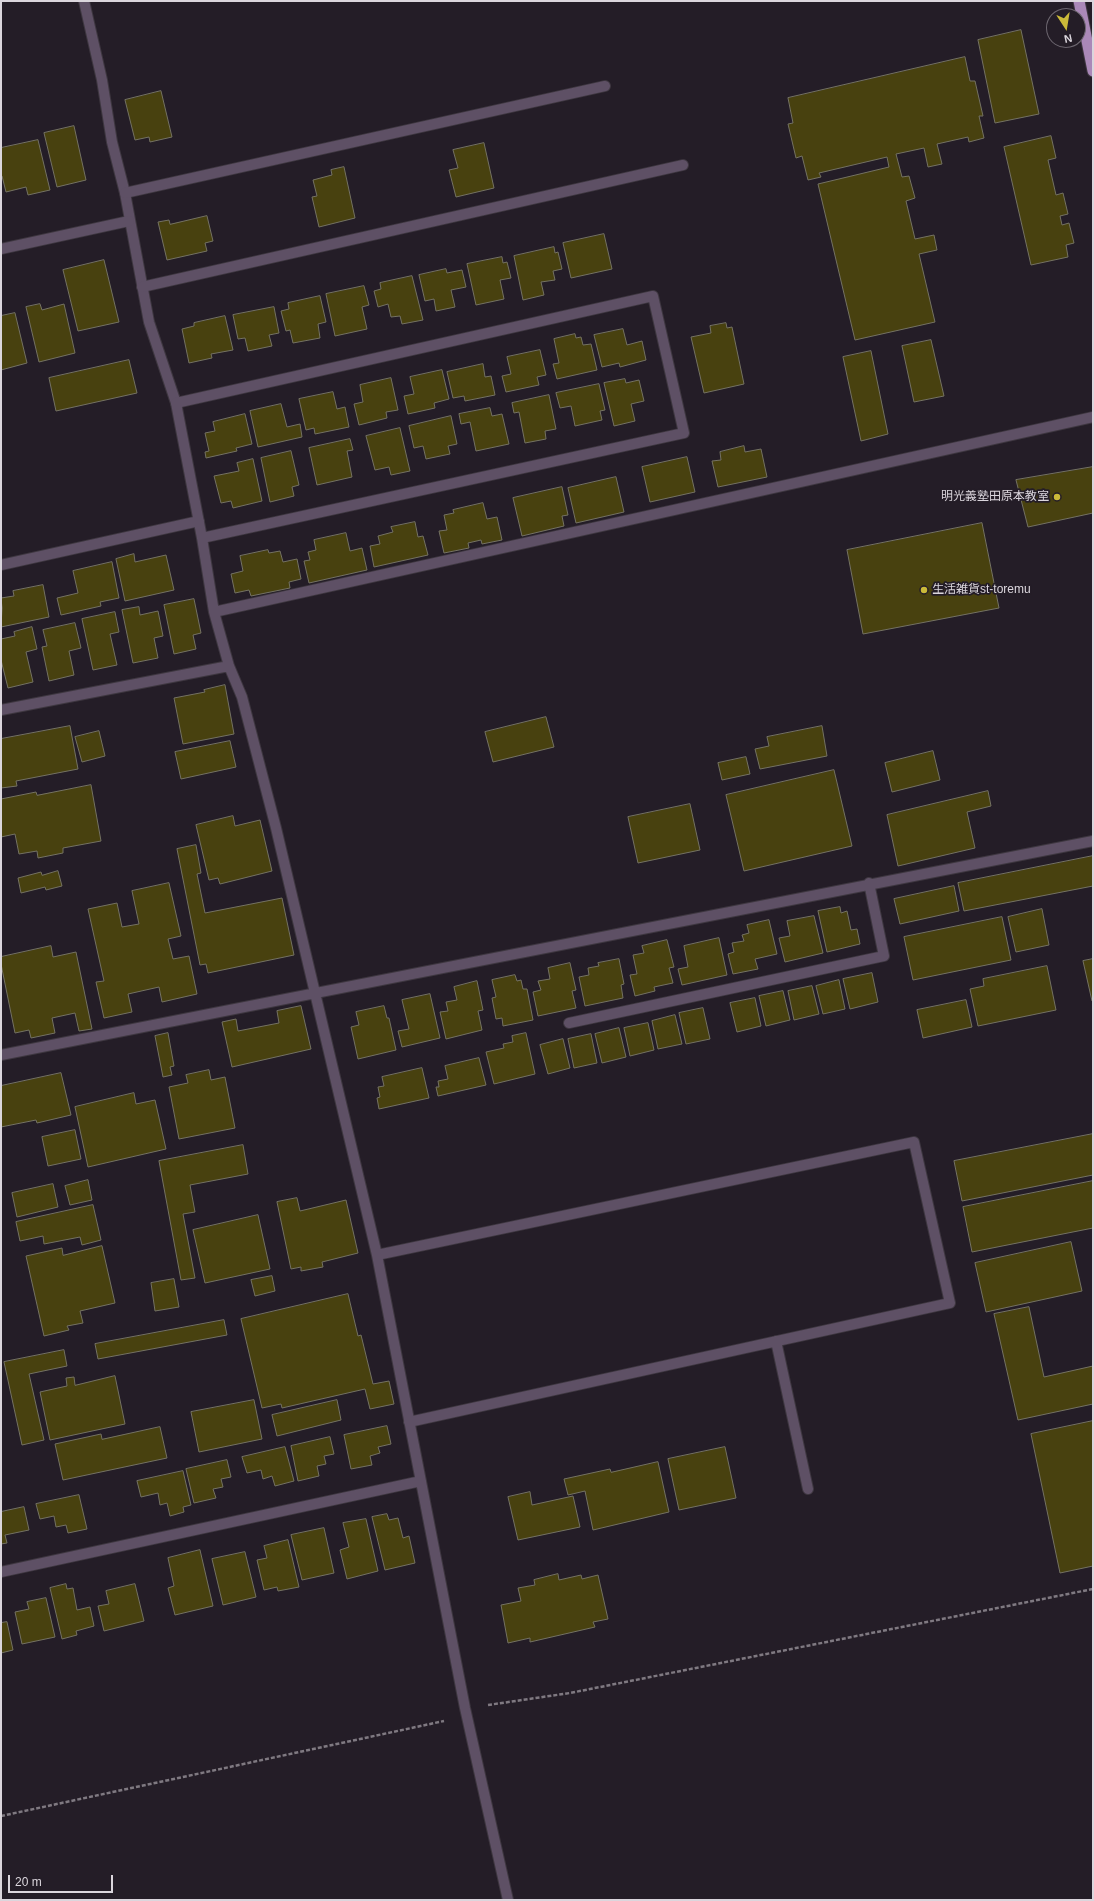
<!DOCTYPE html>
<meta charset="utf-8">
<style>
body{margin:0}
#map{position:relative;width:1094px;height:1901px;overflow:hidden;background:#241d27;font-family:Helvetica,sans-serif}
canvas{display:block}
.frame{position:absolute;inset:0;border:2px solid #dbd6dd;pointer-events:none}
.north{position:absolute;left:1046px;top:8px;width:40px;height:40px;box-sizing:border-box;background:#241d27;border:1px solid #6d6770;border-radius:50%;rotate:168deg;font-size:11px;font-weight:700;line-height:16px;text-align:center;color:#dbd6dd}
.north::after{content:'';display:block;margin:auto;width:14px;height:18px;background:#cbba39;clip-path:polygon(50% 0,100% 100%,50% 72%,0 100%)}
.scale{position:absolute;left:8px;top:1875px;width:105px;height:18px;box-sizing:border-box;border:2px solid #dbd6dd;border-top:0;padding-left:5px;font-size:12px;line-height:14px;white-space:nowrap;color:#dbd6dd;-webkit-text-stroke:3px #241d27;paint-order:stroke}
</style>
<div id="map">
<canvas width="1094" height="1901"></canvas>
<div class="frame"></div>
<div class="north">N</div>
<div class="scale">20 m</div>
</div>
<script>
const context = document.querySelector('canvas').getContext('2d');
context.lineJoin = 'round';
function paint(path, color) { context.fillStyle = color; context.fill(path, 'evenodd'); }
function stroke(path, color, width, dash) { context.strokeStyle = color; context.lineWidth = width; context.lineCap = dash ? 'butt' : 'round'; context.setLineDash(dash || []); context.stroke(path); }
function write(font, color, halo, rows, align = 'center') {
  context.font = font + ' Helvetica,"Noto Sans JP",sans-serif'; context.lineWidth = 3.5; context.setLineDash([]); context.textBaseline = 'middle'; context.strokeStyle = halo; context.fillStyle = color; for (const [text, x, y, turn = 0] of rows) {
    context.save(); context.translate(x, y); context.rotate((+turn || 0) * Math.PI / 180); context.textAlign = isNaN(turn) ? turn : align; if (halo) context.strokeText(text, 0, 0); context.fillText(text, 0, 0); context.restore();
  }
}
const building = new Path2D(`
 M1021 30 1039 114 995 123 978 40Z
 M965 57 970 81H975L983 116H979L984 138 969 142 968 137 937 144 942 164 928 167 924 148 896 154 902 177 909 176 915 198 906 201 915 239 934 235 937 250 919 254 935 322 855 340 818 184 889 167 887 157 819 173 821 177 808 180 802 156 796 158 788 124 793 123 788 98Z
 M161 91 172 137 150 142 149 137 135 140 125 100Z
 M74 126 86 180 57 187 44 133Z
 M1051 136 1056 158 1048 160 1056 195 1063 193 1068 214 1060 216 1062 225 1069 223 1074 243 1066 245 1068 257 1031 265 1004 147Z
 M38 140 50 190 28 195 26 187 6 192 2 176 1 177V148Z
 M484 143 494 188 456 197 449 170 458 168 453 150Z
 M344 167 355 218 319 227 312 197 317 196 313 180 332 175 331 170Z
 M207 216 213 241 205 243 207 251 167 260 158 222 169 220 170 224Z
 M604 234 612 269 571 278 563 243Z
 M554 247 555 253 558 252 562 269 553 271 555 280 541 282 544 295 523 300 514 256Z
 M502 257 503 263 507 262 511 278 500 280 504 299 476 305 467 264Z
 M104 260 119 322 78 331 63 270Z
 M446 269 447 273 462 270 466 287 451 290 455 307 436 311 434 299 425 301 419 275Z
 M412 276 423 320 402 324 400 316 391 317 388 304 378 307 374 291 381 289 380 283Z
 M364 286 369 305 362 307 367 329 335 336 326 294Z
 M320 296 326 322 318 324 320 338 293 343 290 330 286 331 281 311 289 309 288 303Z
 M40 304 42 310 64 304 75 353 39 362 26 307Z
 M274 307 279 333 269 335 272 346 248 351 245 338 238 339 233 315Z
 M15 313 27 363 1 370V316Z
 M225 316 233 350 211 354 212 358 189 363 182 329 194 326V323Z
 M726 323 727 328 732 327 744 384 704 393 691 337 711 333 710 326Z
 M623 329 627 345 642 341 646 360 620 367 619 363 602 367 594 335Z
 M575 334 576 338 581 337 583 345 591 344 597 370 557 379 553 364 559 363 554 339Z
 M931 340 944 396 914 402 902 346Z
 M540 350 546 375 537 377 539 385 506 392 502 376 511 374 507 357Z
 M871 351 888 434 861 441 843 357Z
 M129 360 137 393 56 411 49 378Z
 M483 364 485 377 491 376 495 395 465 401 464 396 453 398 447 372Z
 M442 370 449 399 434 403 435 408 408 414 404 396 414 394 410 377Z
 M391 378 398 410 386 412 387 418 359 425 354 404 363 402 360 385Z
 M625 379 626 383 639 380 644 401 631 404 635 421 614 426 604 383Z
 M599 384 605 410 600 411 602 420 575 426 571 406 560 408 556 393Z
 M333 392 337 409 345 407 349 427 315 434 314 428 306 430 299 399Z
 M549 395 556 429 545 431 546 439 525 443 519 412 514 413 512 403Z
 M281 404 287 427 300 424 302 437 258 447 250 411Z
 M490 408 492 416 502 414 509 444 476 451 470 422 461 424 459 414Z
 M245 414 252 444 236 448 237 451 206 458 205 452 209 451 205 433 215 431 213 422Z
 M451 416 457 444 448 446 450 454 426 459 423 446 414 448 409 426Z
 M400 428 410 471 391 475 389 467 375 470 366 436Z
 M350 439 353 450 347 451 352 477 317 485 309 448Z
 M744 446 745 452 761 449 767 477 718 487 712 461 721 460 720 452Z
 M291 451 299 485 292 487 294 496 270 502 261 458Z
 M687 457 695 492 650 502 642 467Z
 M253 459 262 501 233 508 231 501 221 503 214 476 239 471 237 463Z
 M1093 467V513L1028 527 1016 480Z
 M616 477 624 512 576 523 568 488Z
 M562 487 568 515 562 516 564 526 522 536 513 498Z
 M483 503 487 519 497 517 502 540 482 544 481 540 468 543 469 548 444 553 439 531 447 530 444 515 454 513 453 510Z
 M415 522 418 537 423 536 428 555 374 567 370 546 380 544 378 536 393 532 391 527Z
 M982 523 999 608 863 634 847 550Z
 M346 533 350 551 362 548 367 570 309 583 304 561 310 560 308 552 316 550 314 540Z
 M268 550 269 553 280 551 283 562 297 559 301 579 289 582 290 588 251 596 249 590 235 593 231 574 243 571 240 556Z
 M134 554 135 562 166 555 174 590 125 601 116 559Z
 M112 562 119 598 100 602 101 606 61 615 57 598 78 593 73 571Z
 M43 585 49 617 1 627 2 608 1 598 14 596 13 591Z
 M194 599 201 633 193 635 196 649 174 654 164 605Z
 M139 607 140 615 158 611 163 636 154 638 158 658 133 663 122 610Z
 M115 612 119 632 110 634 117 665 93 670 82 619Z
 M75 623 81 648 69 651 74 675 49 681 42 647 47 646 43 630Z
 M32 627 37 649 26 652 33 682 8 688 1 660V639L15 636 14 632Z
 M225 685 234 734 183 744 174 698 205 692 204 690Z
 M546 717 554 747 493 762 485 732Z
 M70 726 78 769 16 781 17 786 1 788V739Z
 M822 726 827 756 760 769 755 749 769 746 767 737Z
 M99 731 105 756 82 762 75 737Z
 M230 741 236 767 181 779 175 752Z
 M933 751 940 780 892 792 885 763Z
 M746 757 750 774 722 780 718 763Z
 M834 770 852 846 744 871 726 795Z
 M91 785 101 841 63 848V853L38 858 37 851 19 854 15 834 1 837V799L36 792 37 795Z
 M988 791 991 806 967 812 975 848 898 866 887 815Z
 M690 804 700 850 638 863 628 817Z
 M233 816 235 826 260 820 272 871 220 884 218 878 209 880 196 825Z
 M196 845 201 873 197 874 205 913 282 898 294 955 208 973 206 964 200 965 177 849Z
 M1093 856V886L964 911 958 883Z
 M58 871 62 886 46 890 45 887 21 893 18 878 41 872 42 875Z
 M169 883 181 936 168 939 173 959 189 956 197 994 162 1002 159 987 128 994 132 1012 104 1018 96 982 104 981 88 909 117 903 122 927 139 924 132 891Z
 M954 886 959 911 900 924 894 899Z
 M840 907 841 913 847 911 851 930 857 929 860 944 827 952 818 911Z
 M1042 909 1049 945 1016 952 1008 917Z
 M814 916 823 953 785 962 779 938 790 936 787 921Z
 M1002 917 1011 960 913 980 904 937Z
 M769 920 777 954 755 959 758 969 733 974 728 954 734 952 732 943 744 941 742 935 749 933 747 925Z
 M719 938 727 975 682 985 678 969 688 967 684 946Z
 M667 940 674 967 669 968 673 983 654 987 655 991 635 996 630 975 637 974 633 955 644 953 642 946Z
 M51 946 53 957 76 952 92 1029 79 1031 75 1013 52 1018 55 1033 31 1038 29 1030 15 1033 1 964V957Z
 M619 959 624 984 621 985 623 998 585 1006 579 977 589 975 588 968 599 966 598 963Z
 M1093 959V1001H1092L1083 961Z
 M570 963 576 990 572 991 576 1008 538 1016 533 992 541 990 538 981 550 979 548 968Z
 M1047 966 1056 1010 978 1026 970 989 984 986 983 979Z
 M872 973 878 1002 850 1009 843 979Z
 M515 975 517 981 521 980 523 989H527L533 1020 503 1026 502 1018 496 1019 492 998 496 997 492 980Z
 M839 980 845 1009 823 1014 816 986Z
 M477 981 483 1010 478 1011 482 1030 446 1039 440 1012 448 1011 446 1002 457 1000 454 987Z
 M812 986 819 1014 794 1020 788 991Z
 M783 991 790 1020 766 1026 759 996Z
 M430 994 440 1038 402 1047 398 1031 409 1029 402 1000Z
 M755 998 761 1026 737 1032 730 1003Z
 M966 1000 972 1027 923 1038 917 1010Z
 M301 1006 311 1049 232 1067 222 1022 236 1019 238 1031 279 1023 277 1011Z
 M384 1006 387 1018H389L396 1050 358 1059 351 1027 359 1025 356 1012Z
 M703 1008 710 1039 686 1044 679 1013Z
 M675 1015 682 1044 658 1049 652 1021Z
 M648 1023 654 1050 630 1056 624 1028Z
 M619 1028 626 1057 602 1063 595 1034Z
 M168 1033 174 1066 170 1067 172 1075 163 1077 155 1036Z
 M526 1033 535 1074 494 1084 486 1052 504 1048 503 1044 513 1042 512 1036Z
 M591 1034 597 1063 574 1068 568 1039Z
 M563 1039 570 1068 548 1074 540 1045Z
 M479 1058 486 1085 438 1096 436 1087H439L438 1081 448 1079 445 1066Z
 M422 1068 429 1098 379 1109 377 1098 380 1097 378 1087 384 1086 382 1077Z
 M209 1070 211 1080 225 1077 235 1128 179 1139 169 1087 188 1083 186 1075Z
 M61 1073 71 1115 37 1123 36 1120 1 1127V1086Z
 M134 1093 136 1104 155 1100 166 1149 88 1167 75 1107Z
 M75 1130 81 1159 48 1166 42 1137Z
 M1093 1134V1175L962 1201 954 1161Z
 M243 1145 248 1174 190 1185 195 1212 183 1214 195 1278 181 1280 159 1161Z
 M88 1180 92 1200 70 1205 65 1186Z
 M1093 1181V1228L972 1252 963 1207Z
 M53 1184 58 1207 17 1217 12 1193Z
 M297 1198 300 1211 346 1200 358 1253 322 1262 323 1267 301 1271V1267L291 1269 277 1202Z
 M93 1205 101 1240 82 1245 80 1237 44 1244 43 1236 20 1241 16 1222Z
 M258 1215 270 1269 205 1283 193 1230Z
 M1071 1242 1082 1291 986 1312 975 1263Z
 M102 1246 115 1303 80 1311 83 1323 67 1326 69 1330 44 1336 26 1256 62 1248 63 1255Z
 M272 1276 275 1291 255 1296 251 1280Z
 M174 1279 179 1307 155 1311 151 1283Z
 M348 1294 358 1336 361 1335 373 1384 389 1381 394 1404 370 1409 365 1389 282 1408 281 1404 262 1408 241 1319Z
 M1029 1307 1044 1377 1093 1366V1404L1018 1420 994 1314Z
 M224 1320 227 1335 98 1359 95 1344Z
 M64 1350 67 1366 29 1374 44 1440 22 1445 4 1362Z
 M115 1376 125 1424 50 1440 40 1392 67 1386 66 1378 74 1377 75 1385Z
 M254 1400 262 1439 199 1452 191 1412Z
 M337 1400 341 1420 277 1436 272 1415Z
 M1093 1421V1566L1060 1573 1031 1434Z
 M387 1426 391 1444 378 1447 380 1453 370 1456 372 1465 351 1469 344 1435Z
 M160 1427 167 1458 63 1480 55 1444 101 1434 102 1439Z
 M330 1437 334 1454 324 1456 326 1464 317 1466 319 1476 298 1481 291 1446Z
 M285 1447 294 1481 275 1486 272 1476 263 1479 261 1470 247 1473 242 1457Z
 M725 1447 736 1498 679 1510 668 1459Z
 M227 1460 231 1477 221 1479 223 1487 213 1489 216 1498 194 1503 186 1469Z
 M658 1462 669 1512 593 1530 585 1491 568 1495 564 1479 610 1469 611 1472Z
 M183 1471 191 1505 183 1507 184 1512 170 1516 167 1503 160 1505 158 1493 141 1497 137 1481Z
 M530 1492 532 1505 573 1496 580 1527 518 1540 508 1497Z
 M79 1495 87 1529 68 1533 66 1525 56 1527 54 1516 40 1519 36 1504Z
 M24 1507 29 1530 5 1535 7 1543 1 1544V1512Z
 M387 1514 389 1520 398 1518 403 1538 409 1536 415 1563 385 1570 372 1517Z
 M366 1519 378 1571 347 1579 340 1550 349 1547 343 1523Z
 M324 1528 334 1573 302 1580 291 1535Z
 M288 1540 299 1587 278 1591 277 1587 264 1590 257 1560 267 1558 264 1546Z
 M200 1550 213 1606 175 1615 168 1588 174 1586 168 1558Z
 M245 1552 256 1597 223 1605 212 1559Z
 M558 1574 559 1580 581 1575 582 1579 598 1575 608 1619 593 1622 595 1627 530 1642V1638L508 1643 501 1605 521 1601 518 1588 535 1585 534 1580Z
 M66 1584 67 1589 73 1588 77 1610 90 1607 94 1626 76 1631 77 1635 62 1639 50 1588Z
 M135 1584 144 1621 104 1631 98 1606 109 1604 106 1591Z
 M46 1598 55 1637 22 1644 15 1612 29 1609 27 1602Z
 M7 1622 13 1650 1 1653V1623Z`);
paint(building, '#48410f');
stroke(building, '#747263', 1);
const service = new Path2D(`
 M84 1 102 80 112 142 125 193 149 322 176 403`);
const minor = new Path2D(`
 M125 193 605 86
 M1 249 129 221
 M142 287 683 165
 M653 296 684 433 202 538 176 403Z
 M202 538 214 612 229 666 242 697 276 828 377 1255 465 1708 508 1900
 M1 565 199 521
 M214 612 1093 417
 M1 710 229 666
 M569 1023 884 956 869 883
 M1 1055C365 984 729 910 1093 841
 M377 1255 914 1142 950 1303 409 1422
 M776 1341 808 1489
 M1 1572 421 1481`);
const trunk = new Path2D(`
 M1079 1 1093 71`);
stroke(service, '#3e3740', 12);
stroke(minor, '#3e3740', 12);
stroke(trunk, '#3e3740', 13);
stroke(new Path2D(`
 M488 1705 570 1693 1093 1589
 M1 1816 444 1721`), '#7f7981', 2.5, [4, 2]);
stroke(service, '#5e5065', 10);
stroke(minor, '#5e5065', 10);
stroke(trunk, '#aa88b8', 11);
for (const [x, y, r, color] of [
 [1057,497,4,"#cbba39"],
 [924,590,4,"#cbba39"]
]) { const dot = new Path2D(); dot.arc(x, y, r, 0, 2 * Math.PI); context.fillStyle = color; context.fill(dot); stroke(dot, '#241d27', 1.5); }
write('12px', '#dbd6dd', '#241d27', [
 ["明光義塾田原本教室",1049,497],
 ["生活雑貨st-toremu",932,590,"left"]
], 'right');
</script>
